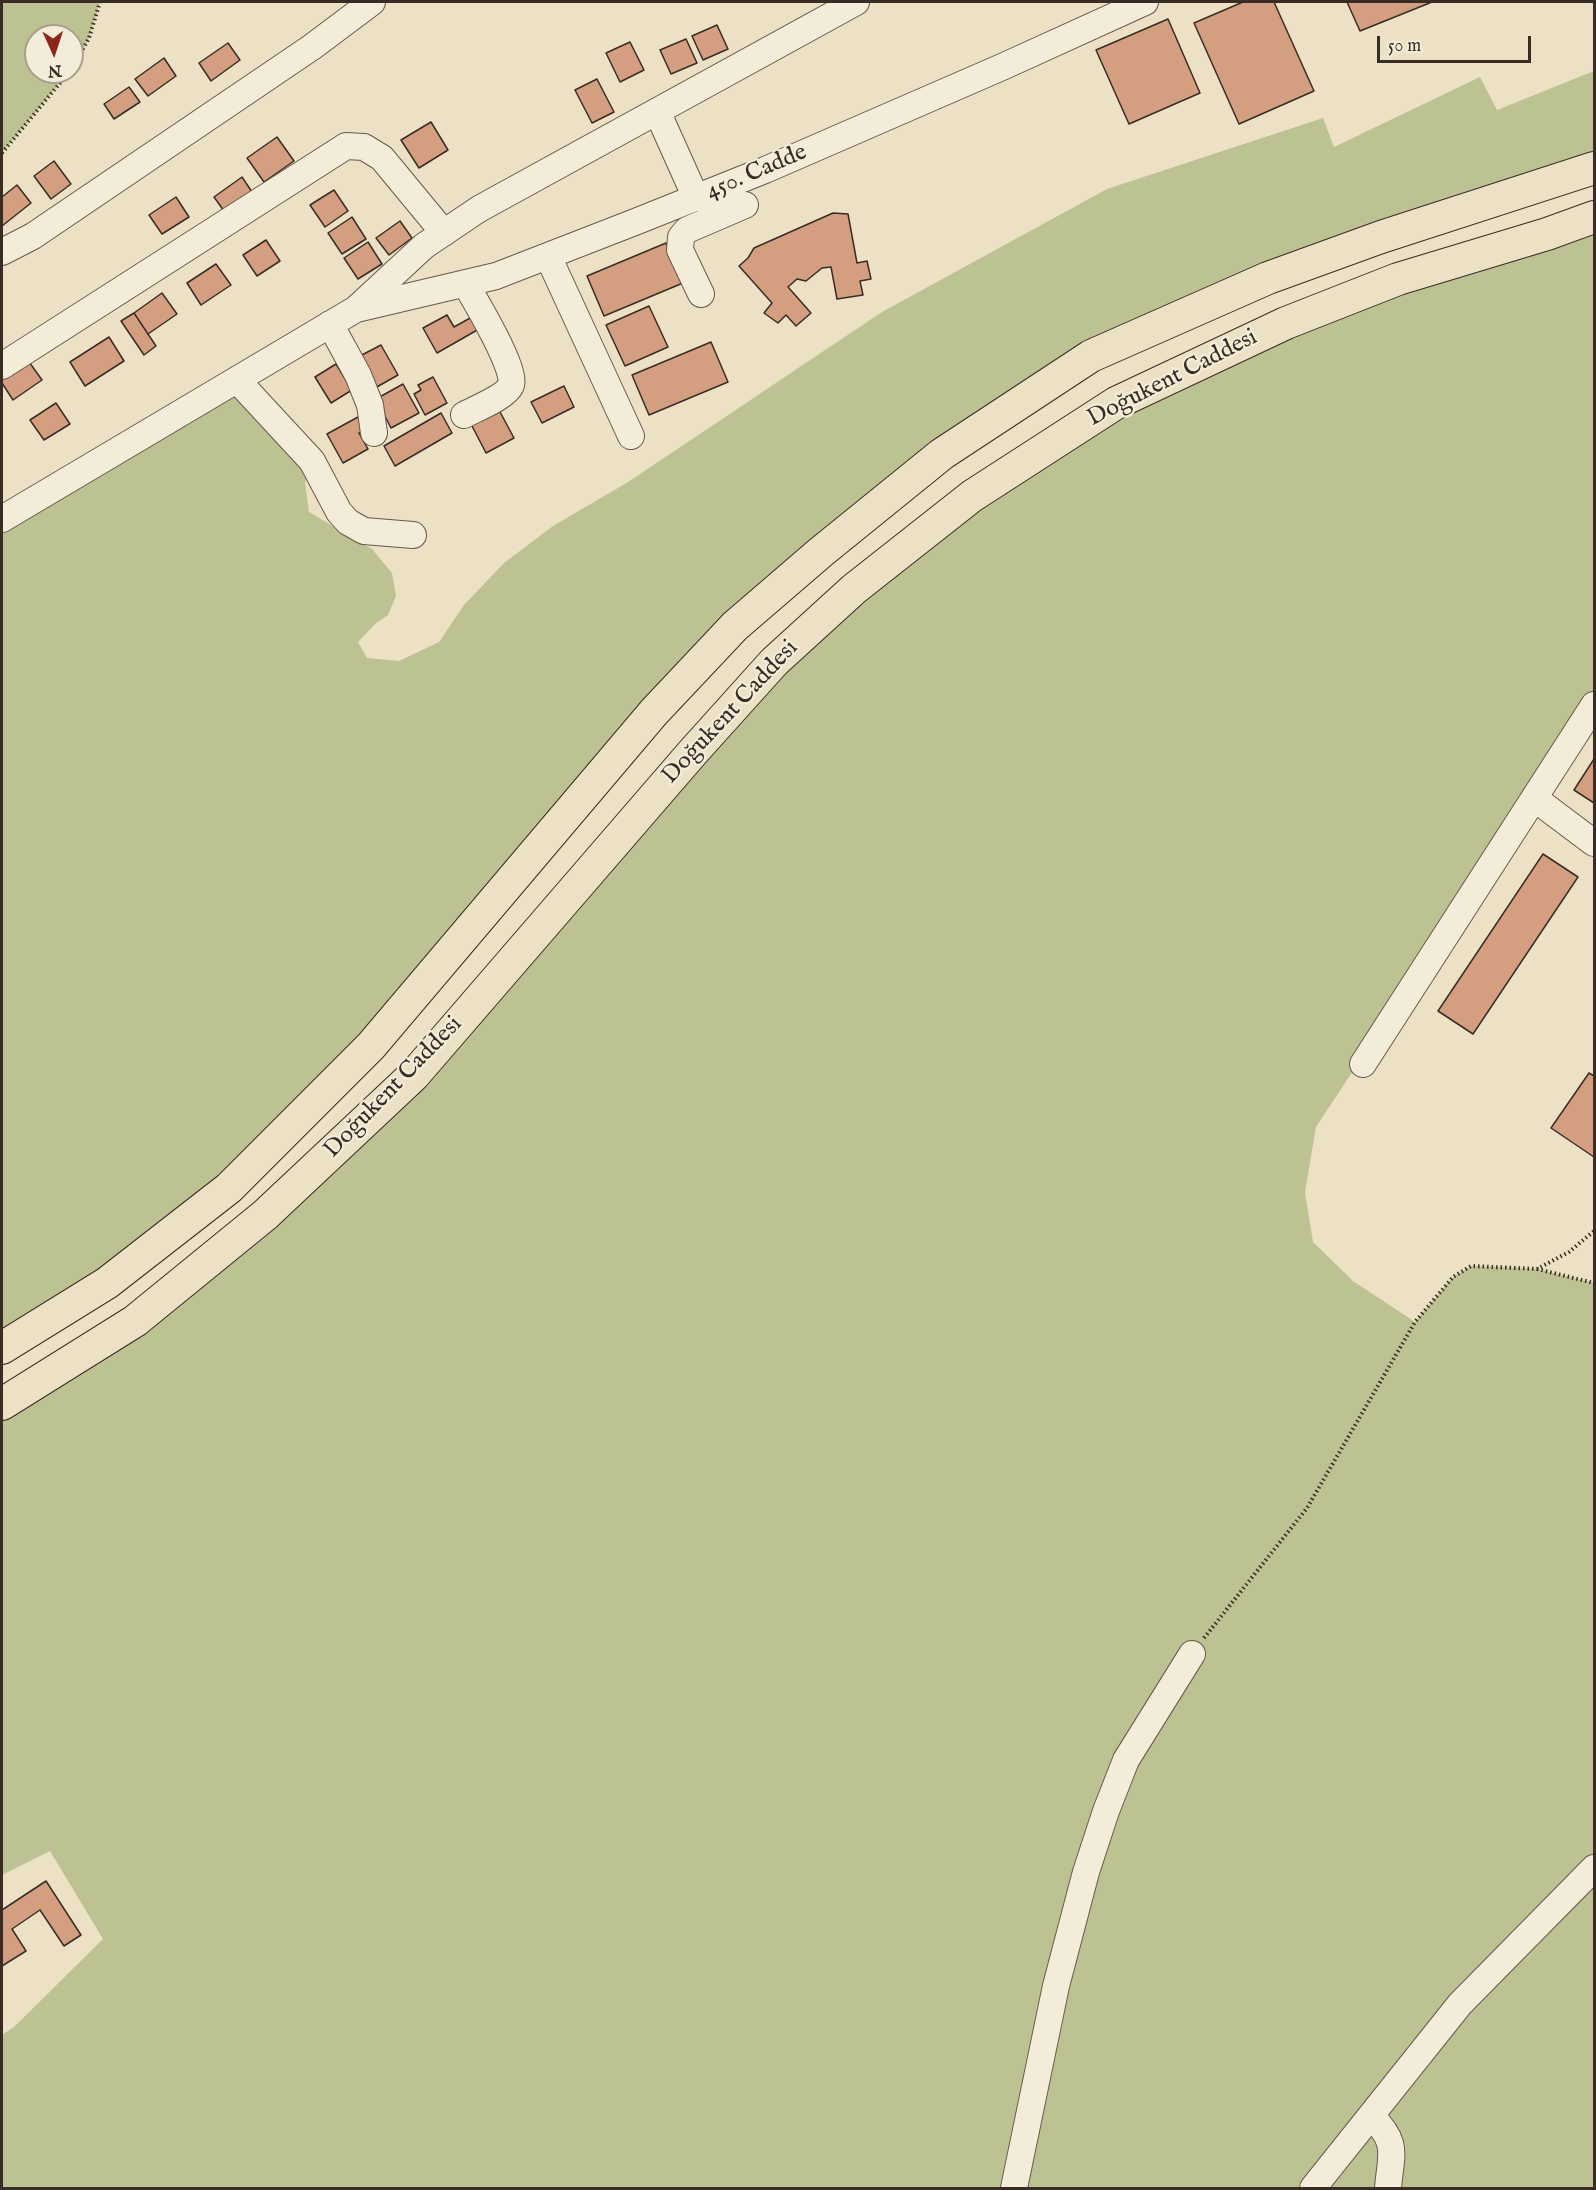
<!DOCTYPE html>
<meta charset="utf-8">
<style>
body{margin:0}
#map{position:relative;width:1596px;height:2190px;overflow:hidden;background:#ede1c5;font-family:"IM FELL English",serif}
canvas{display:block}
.frame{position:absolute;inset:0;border:3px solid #392c25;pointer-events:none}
.north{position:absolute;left:24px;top:24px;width:60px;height:60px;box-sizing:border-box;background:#f3ecd9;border:2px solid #a99f91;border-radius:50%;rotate:177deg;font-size:16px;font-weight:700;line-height:24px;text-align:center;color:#392c25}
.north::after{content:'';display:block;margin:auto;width:21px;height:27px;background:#8f2418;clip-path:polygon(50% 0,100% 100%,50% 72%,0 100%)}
.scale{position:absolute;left:1377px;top:36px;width:154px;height:27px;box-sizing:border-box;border:3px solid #392c25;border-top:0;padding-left:8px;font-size:18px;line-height:21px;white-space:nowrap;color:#392c25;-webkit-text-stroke:4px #f3ecd9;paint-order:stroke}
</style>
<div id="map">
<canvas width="1596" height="2190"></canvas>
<div class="frame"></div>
<div class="north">N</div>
<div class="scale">50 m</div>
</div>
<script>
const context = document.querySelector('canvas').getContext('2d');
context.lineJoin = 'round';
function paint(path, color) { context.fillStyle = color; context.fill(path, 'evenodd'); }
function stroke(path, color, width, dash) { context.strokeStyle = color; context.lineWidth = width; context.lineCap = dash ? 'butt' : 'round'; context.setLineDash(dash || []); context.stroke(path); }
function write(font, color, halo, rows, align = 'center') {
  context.font = font + ' "IM FELL English",serif'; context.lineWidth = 4.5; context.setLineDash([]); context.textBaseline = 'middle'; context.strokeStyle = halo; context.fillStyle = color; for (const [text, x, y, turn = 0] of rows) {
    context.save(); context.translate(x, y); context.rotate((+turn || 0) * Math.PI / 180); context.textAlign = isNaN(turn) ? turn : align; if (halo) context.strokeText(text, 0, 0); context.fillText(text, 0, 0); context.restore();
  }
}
paint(new Path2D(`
 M2 2H100L89 38 72 69V36H36V72H69L2 153Z
 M1594 71V168L1091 356 821 552 229 1188 2 1348V519L237 380 312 461 305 483 309 512 372 549 392 573 396 596 388 615 375 624 358 642 367 658 399 661 439 642 464 605 504 563 553 526 628 482 882 312 1107 189 1323 118 1334 147 1480 77 1497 110Z
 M1594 217V705L1316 1127 1305 1192 1313 1242 1353 1281 1415 1322 1453 1277 1471 1266 1537 1269 1594 1283V2188H2V2035L14 2027 103 1939 50 1851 2 1875V1404L265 1215 774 662 1116 403Z`), '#bcc292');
const building = new Path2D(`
 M1243 2H1274L1314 91 1239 124 1194 23Z
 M1347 2H1432L1360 31Z
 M1168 19 1200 93 1129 124 1096 50Z
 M717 25 728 49 703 60 692 36Z
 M686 39 697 63 671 74 660 50Z
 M630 42 644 70 620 82 606 53Z
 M228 43 240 60 211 81 199 63Z
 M164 58 176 76 148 96 135 79Z
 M597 79 614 112 592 123 575 90Z
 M129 87 140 102 114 119 104 104Z
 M431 122 448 150 419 168 401 140Z
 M277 137 294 161 264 182 247 158Z
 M54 161 71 184 51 199 34 176Z
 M242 177 252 192 224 211 214 197Z
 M17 185 31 203 2 226V197Z
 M334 190 348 211 325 227 310 205Z
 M176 197 189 217 162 234 149 215Z
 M833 213 848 214 857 263 867 261 871 279 860 281 863 295 837 299 831 267 822 268 806 281 797 279 788 287 811 313 796 326 786 315 778 323 764 313 772 303 739 266 748 258 754 248Z
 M352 217 366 239 342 254 328 233Z
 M400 221 412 238 389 255 376 238Z
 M266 240 280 261 257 276 243 255Z
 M368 242 382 264 358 279 344 258Z
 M666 243 683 283 604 316 587 276Z
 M216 264 231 285 201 305 187 283Z
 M162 293 177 314 148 334 134 313Z
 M649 306 668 347 625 366 606 325Z
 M134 313 156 346 144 355 121 321Z
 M447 315 454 327 472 317 479 329 437 353 423 328Z
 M109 337 124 361 85 386 70 362Z
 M711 342 728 382 649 415 632 375Z
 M381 345 398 375 375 388 358 357Z
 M27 359 42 380 13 400 2 383V377Z
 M336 364 352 390 331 403 315 377Z
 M433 377 447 403 425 415 414 394 421 390 418 385Z
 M403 384 419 413 391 428 376 399Z
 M564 386 574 407 542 423 531 402Z
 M56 403 70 424 44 440 30 420Z
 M499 410 514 438 486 453 471 424Z
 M441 413 452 433 395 466 384 446Z
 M358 417 365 430 359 433 368 449 343 463 327 434Z
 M1594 759V803L1574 790Z
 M1543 854 1578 877 1473 1034 1438 1011Z
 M1589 1073 1594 1076V1157L1551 1128Z
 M46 1881 81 1935 64 1946 40 1910 12 1929 26 1951 2 1966V1910Z`);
paint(building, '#d49e81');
stroke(building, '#392c25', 1.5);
const minor = new Path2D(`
 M657 111 696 198
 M2 252 33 236 312 47 372 2
 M548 256 631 436
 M701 294 680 250 681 237 687 230 745 205
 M356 309 496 276 635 222 765 170 1002 67 1145 2
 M330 324 358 375 370 405 374 433
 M2 366 346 146 364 147 382 158 444 233
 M237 380 312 461 339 512 348 522 364 531 413 535
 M464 415C475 409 506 397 511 385 517 370 475 300 465 283
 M2 519 356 309 424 246 479 209 856 2
 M1534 798 1594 843
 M1363 1064 1594 705
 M1371 2116C1399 2143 1391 2153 1388 2188
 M1014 2188 1056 1986 1086 1872 1106 1811 1126 1760 1192 1654
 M1313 2188 1460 2004 1594 1868`);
const major = new Path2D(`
 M2 1348 107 1283 229 1188 371 1046 654 712 735 626 821 552 942 454 1091 356 1268 278 1381 237 1594 168
 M2 1404 135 1321 265 1215 414 1075 693 752 774 662 854 589 972 496 1116 403 1286 323 1398 279 1547 234 1594 217`);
stroke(minor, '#66594d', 28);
stroke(major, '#392c25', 34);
stroke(new Path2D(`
 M72 69 89 38 100 2
 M2 153 69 72
 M1537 1269 1594 1283
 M1204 1638 1307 1508 1415 1322 1453 1277 1471 1266 1537 1269 1569 1252 1594 1231`), '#392c25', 4, [1.5, 3]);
stroke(minor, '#f3ecd9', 26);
stroke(major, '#ede1c5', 32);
write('24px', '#392c25', '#f3ecd9', [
 ["450. Cadde",757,173,-23],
 ["Doğukent Caddesi",1173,379,-27],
 ["Doğukent Caddesi",731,713,-47],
 ["Doğukent Caddesi",394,1088,-46]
]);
</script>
